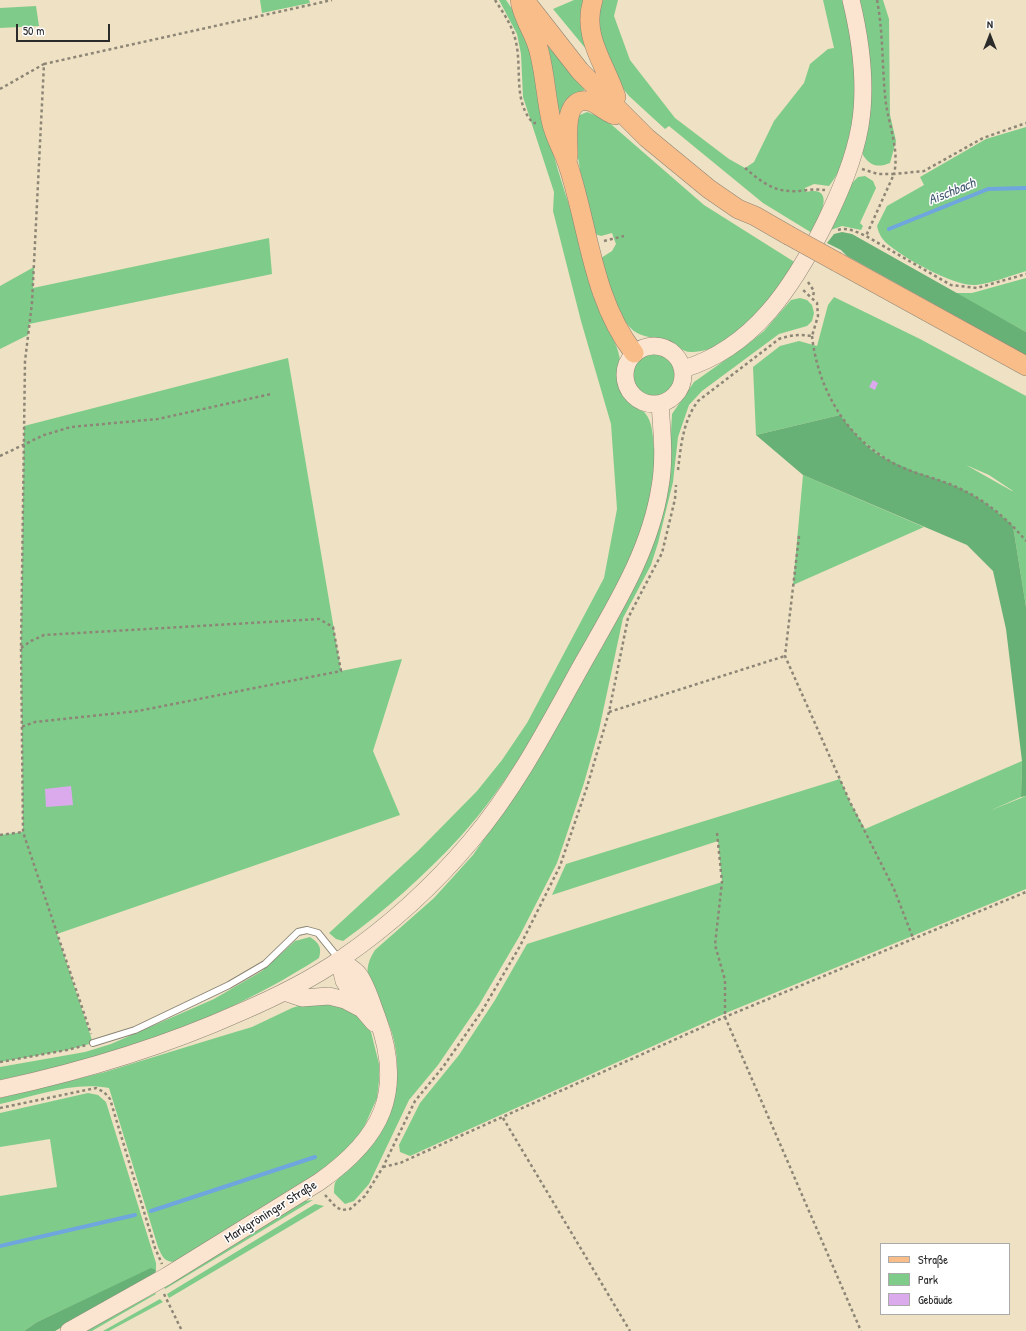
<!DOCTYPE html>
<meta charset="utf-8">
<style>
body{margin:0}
#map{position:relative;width:1026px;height:1331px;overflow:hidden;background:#efe1c3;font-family:"Patrick Hand",sans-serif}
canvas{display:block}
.legend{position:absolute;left:880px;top:1243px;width:130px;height:72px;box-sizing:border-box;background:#fff;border:1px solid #aaa;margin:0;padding:5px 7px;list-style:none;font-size:12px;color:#2b2b2b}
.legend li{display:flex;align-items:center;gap:8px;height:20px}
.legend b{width:20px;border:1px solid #aaa}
.north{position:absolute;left:970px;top:16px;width:40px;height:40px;-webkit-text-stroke:3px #fff;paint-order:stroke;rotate:0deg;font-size:11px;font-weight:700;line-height:16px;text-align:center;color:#2b2b2b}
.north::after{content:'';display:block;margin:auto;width:14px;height:18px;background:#2b2b2b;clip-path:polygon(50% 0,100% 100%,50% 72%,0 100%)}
.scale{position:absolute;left:16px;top:24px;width:94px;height:18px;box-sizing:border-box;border:2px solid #2b2b2b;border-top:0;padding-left:5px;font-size:12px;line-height:14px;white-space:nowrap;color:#2b2b2b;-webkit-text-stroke:3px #fff;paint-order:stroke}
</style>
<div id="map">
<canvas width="1026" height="1331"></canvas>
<ul class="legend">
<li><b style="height:5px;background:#f8bd89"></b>Straße</li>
<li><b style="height:11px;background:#7fcc8a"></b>Park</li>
<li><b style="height:11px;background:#dbaaed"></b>Gebäude</li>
</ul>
<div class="north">N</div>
<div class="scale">50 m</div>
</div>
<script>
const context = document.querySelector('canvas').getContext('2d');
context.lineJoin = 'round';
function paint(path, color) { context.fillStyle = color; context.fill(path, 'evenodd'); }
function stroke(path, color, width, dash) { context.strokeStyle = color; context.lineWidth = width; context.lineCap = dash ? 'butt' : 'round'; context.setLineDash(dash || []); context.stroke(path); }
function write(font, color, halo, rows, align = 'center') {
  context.font = font + ' "Patrick Hand",sans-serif'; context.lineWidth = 3; context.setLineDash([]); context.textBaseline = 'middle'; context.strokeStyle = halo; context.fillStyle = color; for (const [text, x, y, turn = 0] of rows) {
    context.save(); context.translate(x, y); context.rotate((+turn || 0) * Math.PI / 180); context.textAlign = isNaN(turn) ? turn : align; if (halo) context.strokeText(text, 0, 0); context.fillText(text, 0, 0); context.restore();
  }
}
paint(new Path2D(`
 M260 0H309L310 3 262 13Z
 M499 0H506C536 41 537 79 547 127 553 156 562 183 571 211 582 249 594 287 607 325 610 335 617 344 619 355 622 366 616 376 620 387 625 401 636 403 645 413 653 422 653 438 654 449 658 521 616 586 584 646 548 712 511 781 460 837 424 876 386 910 343 941L336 939 329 933 418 851 477 791 502 760 527 723 604 578 617 509 611 424 581 321 553 211 554 192 523 97 521 54 517 34Z
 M574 0H587L588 49H586L553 9Z
 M599 0H618L614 16 630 60 675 118 729 159 745 168 754 162 774 121 804 83 810 64 828 49 834 48 823 0H842C859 47 864 146 829 186L814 184 805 188 806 192C838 185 818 220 812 233L763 203 669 126 665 129 629 96 616 80 596 27Z
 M858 0H883L889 19 890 115 896 141 890 163C878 168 870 166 863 155Z
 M36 6 39 26 0 28V8Z
 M546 44 585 90 572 95 564 102 560 119Z
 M587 112 605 119 704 205 796 263C773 294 734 353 691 352 682 352 675 344 666 341 657 337 646 338 637 333 617 321 607 279 601 258L612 251 616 244 612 233 601 236 595 234 584 196 574 132V122L580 115Z
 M1026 127V271C1010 276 992 283 976 285 955 287 906 259 890 246 883 241 879 235 877 226L887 206 924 185 920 177 986 139Z
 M865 176 873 181 876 188 860 223 863 226 861 230 842 226 828 231 851 184 858 177Z
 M269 238 272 274 29 324 28 335 0 349V286L34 267 33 288Z
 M1026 278V332L955 293H972Z
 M834 297 920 339 1026 396V607L1013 526 955 486 897 465 875 452 862 441 840 415 756 435 753 367 780 346 799 341 817 346 828 305ZM966 465 989 475 1013 491H1012Z
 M800 298 807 300 812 305 814 313 812 321 807 326 779 334 702 391 689 405 678 437 673 482 658 543 651 565 623 618 599 730 584 783 557 863 519 937 479 1005 438 1065 409 1100 369 1184 354 1201 345 1204 334 1193C334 1190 334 1186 335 1183 339 1175 366 1154 373 1144 388 1126 396 1099 397 1076 398 1058 395 1039 388 1022 378 995 356 978 375 950L434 898 473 855 530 773 602 647 627 599 669 469 672 414 694 382 748 344 764 331 791 300Z
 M632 375a22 22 0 1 1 44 0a22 22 0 1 1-44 0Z
 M288 358 341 671 402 659 373 751 400 815 57 934 93 1043 67 1050 0 1062V835L23 832 21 648 24 426Z
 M803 475 924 527 793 585Z
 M1022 761 1021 797 989 811 1026 796V889L726 1013 410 1156 400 1152 399 1145 420 1103 459 1055 495 1000 527 944 722 882 718 841 552 895 566 864 840 779 850 802 865 829Z
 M310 937C319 943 322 947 319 958 257 998 186 1030 115 1052 78 1064 38 1071 0 1080V1067L85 1052 111 1044 214 999 262 971 295 941Z
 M308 1003 341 1004 364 1021 371 1032 379 1064V1081L377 1098 365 1125 355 1142 316 1176 175 1262C164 1262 162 1256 158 1247L109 1088C74 1081 35 1096 0 1104V1098L105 1072 222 1036 252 1027 292 1008Z
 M88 1093 98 1095 106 1102 156 1263V1270L151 1269 37 1322 24 1331H0V1196L57 1187 50 1139 0 1147V1113Z
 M313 1200 165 1289 164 1287 304 1201Z
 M315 1204 324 1206 169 1298 167 1294Z
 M155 1293 156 1294 92 1331H85Z
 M160 1299 163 1302 109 1331H103Z`), '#7fcc8a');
paint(new Path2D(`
 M842 232 852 234 1026 332V355L847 256 841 250 827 243 834 234Z
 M840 415C851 428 862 443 876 453 901 469 929 475 955 486 978 496 995 510 1013 526L1026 607V796L1021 797 1022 761 1006 629 993 571 967 545 803 475 756 435Z
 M151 1268 156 1270 155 1274 55 1331H24L37 1322Z`), '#67b076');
stroke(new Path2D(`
 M889 229 988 189 1026 188
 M151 1211 315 1157
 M0 1246 135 1215`), '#6ea6dd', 4);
paint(new Path2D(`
 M873 380 878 383 875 390 869 387Z
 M71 786 73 805 46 807 45 789Z`), '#dbaaed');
const lane = new Path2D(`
 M93 1043 135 1030 229 985 265 964 298 932 307 930 318 933 339 959`);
const secondary = new Path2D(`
 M625 375a29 29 0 1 1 58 0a29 29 0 1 1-58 0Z
 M683 369C754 348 794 285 825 223 840 192 854 160 860 126 867 84 861 41 851 0
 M339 960 344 981 362 1009 374 1023
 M284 992 302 998 329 996 345 1000 362 1009
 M0 1089C83 1071 163 1047 241 1012 276 997 310 980 341 959 389 926 434 885 471 841 517 787 550 722 584 661 615 606 650 551 660 487 665 459 662 432 660 404
 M69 1331 167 1276 319 1182C382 1138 405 1092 377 1017 372 1004 367 986 359 975 355 969 345 964 339 960`);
const primary = new Path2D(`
 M520 0C522 18 535 33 539 51 545 74 546 97 551 120 554 136 563 150 568 165 589 228 592 299 634 353
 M593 0C581 36 606 65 616 97
 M530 7 580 71 647 138 709 189 738 209 755 216 788 235
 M568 157C569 142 561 97 588 101 598 103 605 112 615 115
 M837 262 1026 366`);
stroke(lane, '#8d8677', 8);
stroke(secondary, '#8d8677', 18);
stroke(primary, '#8d8677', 20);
stroke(new Path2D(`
 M495 0C502 11 510 22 514 35 524 64 511 99 533 123H536
 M877 0C883 31 882 63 885 95 887 122 900 148 894 174L924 171 983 138 1026 123
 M44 64 332 0
 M0 89 44 64 32 303 25 361 21 648 23 832 91 1034
 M745 168C758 179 772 191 790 191 801 192 813 188 825 190
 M862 169 878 174H894L866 236
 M838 230C847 227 857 232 866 236L951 285 977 288 1026 274
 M604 241 624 236
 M808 282 814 291 813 297
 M812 336C818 390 847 440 897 465 915 474 936 478 954 486 983 498 1007 518 1026 541
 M0 456 44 435 71 427 158 419 271 394
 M678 470C681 445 683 421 698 401L779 339C791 335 800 334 812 336L818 316 817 303 802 289
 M799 536 785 656 850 802 894 889 913 938
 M21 648 31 641 44 635 319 619 333 627 341 671 138 711 35 722 21 727
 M609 712 785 656
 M717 833 722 882 715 945 725 980V1017L861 1331
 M0 835 23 832
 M0 1062 67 1050 86 1045
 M0 1108 96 1088 104 1092 110 1099 155 1248 162 1264
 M503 1118 630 1331
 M383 1167 400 1163 725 1017 1026 892
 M325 1195 336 1207 342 1210 350 1209 365 1196 383 1167 415 1101 443 1067 482 1011 520 946 560 866 587 787 609 712 628 618 662 553 675 499 676 485
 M164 1294 182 1331`), '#8d8677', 2.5, [3, 3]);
stroke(lane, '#fff', 6);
stroke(secondary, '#fce5d0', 17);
stroke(primary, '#f8bd89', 19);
const primaryBridge = new Path2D(`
 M788 235 837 262`);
stroke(primaryBridge, '#8d8677', 20, []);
stroke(primaryBridge, '#f8bd89', 19);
write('13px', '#2b2b2b', '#fff', [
 ["Markgröninger Straße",271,1212,-32]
]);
write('italic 14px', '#465c72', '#fff', [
 ["Aischbach",952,192,-22]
]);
</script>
